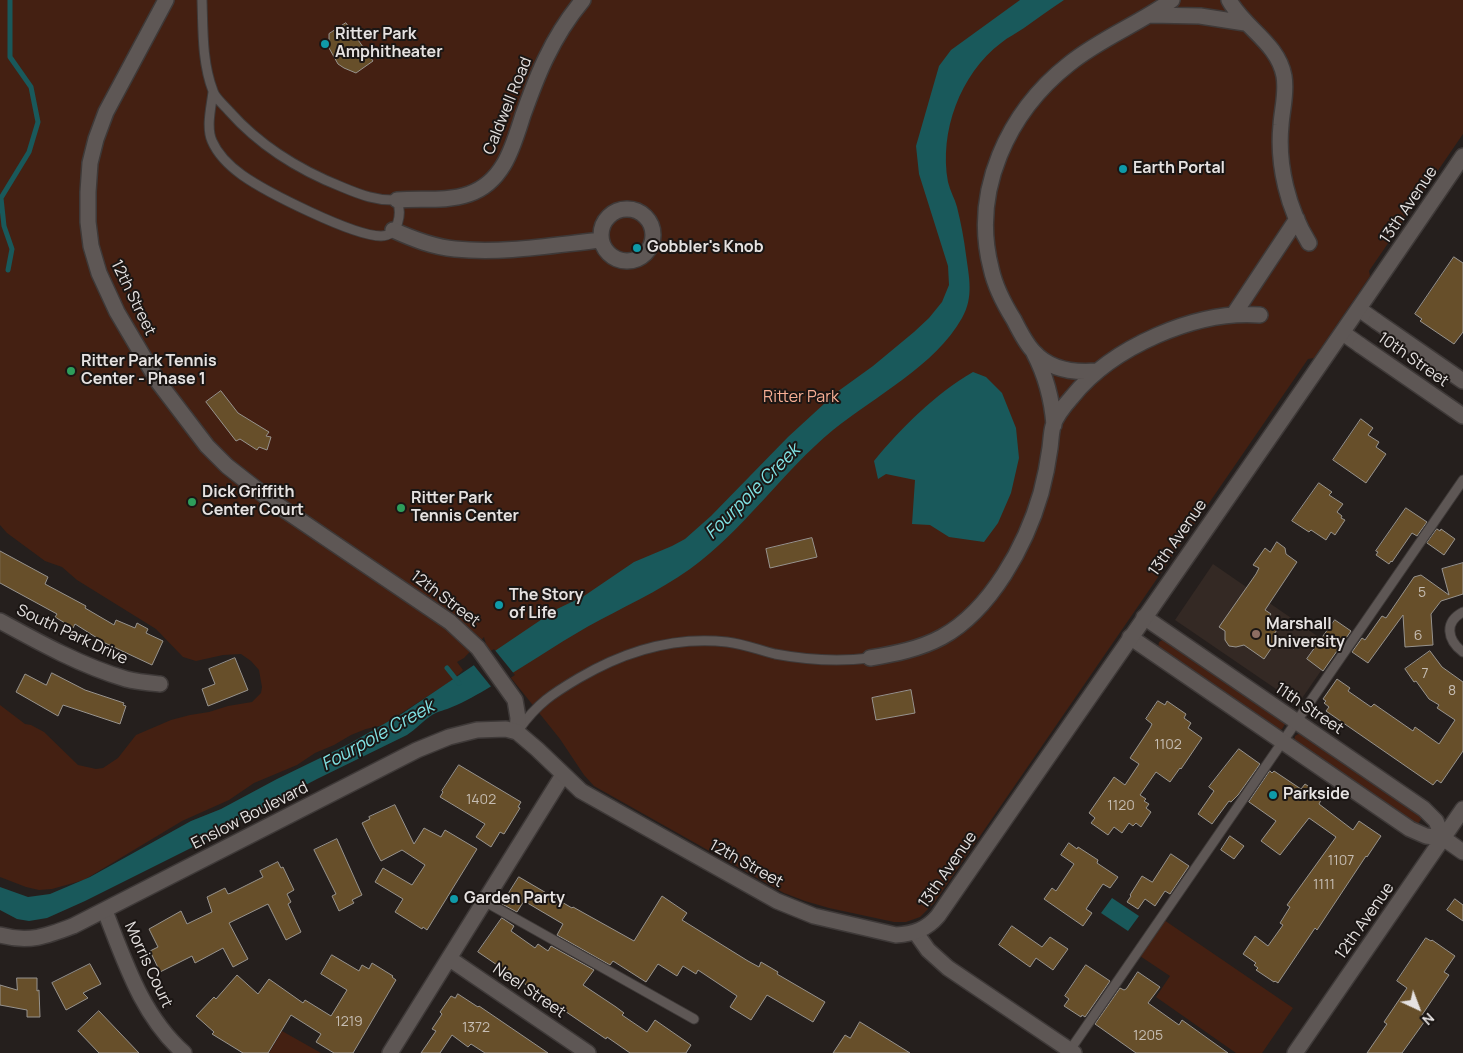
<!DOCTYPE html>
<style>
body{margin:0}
#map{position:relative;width:1463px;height:1053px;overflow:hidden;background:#251f1d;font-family:Manrope,sans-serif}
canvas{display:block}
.north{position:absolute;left:1393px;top:983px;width:50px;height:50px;-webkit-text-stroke:4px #1b1614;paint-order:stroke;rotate:137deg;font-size:14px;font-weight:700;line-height:20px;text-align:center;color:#e6e2e1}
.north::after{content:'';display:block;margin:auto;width:18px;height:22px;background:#e6e2e1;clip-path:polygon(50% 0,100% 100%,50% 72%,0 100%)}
</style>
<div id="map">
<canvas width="1463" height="1053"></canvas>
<div class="north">N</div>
</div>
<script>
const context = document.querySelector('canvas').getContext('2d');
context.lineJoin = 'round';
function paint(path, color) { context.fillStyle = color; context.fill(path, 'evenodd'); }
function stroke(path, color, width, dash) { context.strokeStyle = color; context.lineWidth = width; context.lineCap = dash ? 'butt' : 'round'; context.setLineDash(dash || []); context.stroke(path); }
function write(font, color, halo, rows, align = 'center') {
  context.font = font + ' Manrope,sans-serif'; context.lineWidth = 4; context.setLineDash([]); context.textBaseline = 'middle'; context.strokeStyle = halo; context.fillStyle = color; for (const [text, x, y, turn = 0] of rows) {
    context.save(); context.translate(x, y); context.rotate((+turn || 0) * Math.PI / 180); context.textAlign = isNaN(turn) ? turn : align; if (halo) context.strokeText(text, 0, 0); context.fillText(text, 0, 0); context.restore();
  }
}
paint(new Path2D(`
 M1213 564 1336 649 1298 704 1175 620Z`), '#342924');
paint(new Path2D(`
 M0 0H1463V134L1369 271 1370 276 1314 358 1308 359 934 903 920 917 906 922H894L829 908 805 901 784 893 594 786 584 775 560 739 487 648 484 637 464 658 457 662 463 670 453 680 383 725 366 729 351 735 334 745 315 753 297 765 254 783 229 800 182 821 84 880 52 889 39 890 26 887 0 877V705L25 724 31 725 44 732 78 765 96 769 103 768 118 758 136 735 171 720 190 715 209 712 228 706 252 702 261 693 262 687 259 670 251 661 241 654 223 655 196 661 183 657 156 629 77 580 62 567 45 561 7 533 0 525Z
 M1164 639 1284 721 1285 724 1282 729 1278 731 1158 648 1159 642Z
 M1300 733 1421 815 1422 818 1417 825 1294 742 1295 736Z
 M1164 920 1293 1008 1262 1053H1236L1156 997 1170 976 1140 956Z
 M282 1031 321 1053H269Z`), '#442012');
paint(new Path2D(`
 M1020 0H1064C1050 9 1037 19 1024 28 1017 33 1008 37 1001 43 960 74 939 132 948 182 950 191 955 199 957 207 961 223 964 239 966 255 969 277 974 297 962 318 935 366 875 396 833 430 782 472 744 530 690 569 658 592 621 608 587 627 554 646 523 667 490 687 478 694 465 702 452 707 446 710 438 711 432 715 423 721 416 729 407 735L317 779 243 818 193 847 85 901 47 918 29 921 17 919 0 910V887L28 897 50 894 90 877 191 821 221 809 277 779 349 744 403 713 557 609 584 596 634 562 672 546 685 539 711 516 788 437 837 392 873 366 914 332 929 318 942 302 949 285 948 266 919 174 916 146 939 66 951 50Z
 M973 372 986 377 1002 393 1016 428 1019 458 1011 493 998 523 984 542 949 537 930 525 912 524 915 480 886 474 878 479 874 461C901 428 935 394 973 372Z
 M1112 898 1139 916 1128 931 1101 913Z`), '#19595b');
paint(new Path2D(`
 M494 649 515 675 493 689 472 663Z`), '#251f1d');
stroke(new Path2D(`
 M8 270 12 249 4 226 1 198 29 152 38 122 31 87 10 57V0
 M447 668 459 683`), '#19595b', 5);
const building = new Path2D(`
 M346 23 373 61 356 73 344 68 338 64 329 48V34Z
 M1454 257 1463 263V332L1454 344 1420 321 1422 319 1415 314Z
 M221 391 238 413 269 432 266 436 271 437 267 450 259 447 257 450 240 439 236 441 206 402Z
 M1361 419 1373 428 1368 435 1379 442 1376 447 1386 454 1366 483 1333 460Z
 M1319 483 1332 492 1329 495 1343 504 1337 512 1342 516 1341 518 1345 520 1335 535 1331 532 1326 540 1311 530 1309 532 1292 521Z
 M1406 508 1427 522 1417 536 1412 533 1392 562 1391 561 1389 564 1376 555 1378 552 1376 551Z
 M1437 529 1440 531 1441 529 1455 539 1444 555 1427 543Z
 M812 538 817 557 770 568 766 549Z
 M1277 542 1285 548 1286 554 1297 562 1265 610 1271 614 1268 618 1280 626 1274 634 1279 637 1264 659 1244 645 1236 647 1229 646 1225 640V631L1219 627 1256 574 1259 568 1253 565 1265 548 1270 552Z
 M0 551 48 577 45 584 86 606 85 608 114 625 116 620 135 628 137 623 148 629 146 633 163 641 152 665 105 643 75 624 73 628 55 617 57 614 0 583Z
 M1463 563V594L1441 601 1431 614 1433 645 1405 647 1403 615 1368 663 1352 652 1362 638 1365 640 1382 616 1386 618 1414 577 1421 575 1449 595 1442 569Z
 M1335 620 1351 631 1323 671 1307 659Z
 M1430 651 1442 667 1463 682V751L1441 783 1437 780 1433 785 1326 711 1329 707 1324 703 1326 701 1323 699 1337 679 1350 688 1348 691 1371 707 1374 704 1413 731 1415 727 1439 744 1455 720 1437 708 1439 705 1429 699 1416 681 1414 682 1405 669Z
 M235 658 248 690 208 706 202 689 215 684 209 669Z
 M52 673 85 690 124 703 123 705 126 706 120 724 63 705 58 716 16 692 25 674 46 685Z
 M911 690 915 713 876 720 872 698Z
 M1158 701 1165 705 1167 701 1186 714 1184 718 1191 723 1188 728 1202 738 1181 769 1180 768 1170 782 1156 772 1140 795 1146 799 1144 801 1149 804 1146 808 1151 812 1141 827 1136 823 1133 826 1129 823 1122 833 1114 827 1108 835 1091 823 1095 818 1089 813 1114 777 1125 785 1139 764 1130 758 1150 728 1152 724 1146 719Z
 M1239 749 1260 764 1238 795 1231 802 1229 801 1212 824 1198 814 1214 791 1209 787Z
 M459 765 521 802 518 807 520 808 504 834 500 832 491 847 476 837 485 824 440 797 443 792 442 791Z
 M1270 771 1272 773 1274 771 1301 789 1305 784 1323 796 1319 804 1353 830 1359 821 1381 836 1367 857 1366 856 1317 930 1315 928 1278 983 1275 981 1274 982 1256 970 1258 968 1254 965 1256 963 1243 954 1255 936 1268 946 1283 925 1280 923 1290 907 1287 905 1336 837 1309 818 1280 855 1261 841 1276 821 1249 802Z
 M395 805 414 844 424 828 441 837 445 830 477 849 427 930 423 927 422 929 395 912 403 899 375 882 383 868 412 885 425 865 402 850 381 861 374 848 362 823 370 819 369 817Z
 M1230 836 1244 846 1234 859 1221 850Z
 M337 839 362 895 352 900 354 903 339 911 332 896 336 894 314 850Z
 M1069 843 1077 849 1078 847 1098 860 1097 863 1118 877 1110 888 1103 884 1086 909 1092 913 1083 926 1044 899 1052 888 1056 891 1074 864 1061 855Z
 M1171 854 1189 866 1170 894 1165 891 1155 906 1145 899 1138 909 1127 902 1131 896 1130 895 1142 876 1152 882Z
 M278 862 281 868 283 867 294 890 287 894 291 902 288 904 301 932 286 940 268 904 229 923 248 959 233 967 223 948 195 963 192 956 160 972 150 951 158 947 149 929 181 911 187 924 212 912 207 897 225 888 228 894 231 893 263 877 260 871Z
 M519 877 572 908 573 907 634 941 662 896 687 913 682 920 748 961 759 967 761 962 778 972 777 974 825 1002 813 1022 767 995 751 1020 730 1007 737 996 698 970 696 974 683 966 677 976 658 964 646 982 613 961 610 965 557 935 563 924 524 901 517 912 502 904Z
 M1455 899 1463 905V921L1447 910Z
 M502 918 514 926 511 931 535 948 538 944 548 951 551 946 594 970 583 985 616 1007 624 1013 622 1015 647 1032 655 1020 691 1045 686 1053H630L607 1037 606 1039 478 952Z
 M1012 926 1042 947 1050 937 1068 949 1053 970 1036 958 1030 967 999 945Z
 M1426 938 1431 941 1432 940 1455 956 1444 972 1449 975 1422 1015 1427 1018 1402 1053H1367L1387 1024 1384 1022 1407 988 1397 981Z
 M332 955 359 971 362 965 369 969 372 963 393 976 392 977 396 980 353 1053H334L316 1042 321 1034 291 1015 268 1053H243L212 1034 214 1032 196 1016 214 997 216 999 237 975 258 994 269 979 303 1003 305 1000 331 1016 347 990 321 974Z
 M90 964 101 984 83 993 88 998 66 1010 52 983Z
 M1086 965 1110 981 1085 1017 1082 1015 1081 1017 1064 1006 1069 999 1065 996Z
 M1138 972 1160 987 1148 1003 1179 1025 1182 1020 1228 1053H1136L1095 1024 1120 988 1124 990 1126 989Z
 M17 978H37V991L39 990 40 1017H27V1010L0 1005V985L17 990Z
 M458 994 478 1007 479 1006 548 1053H485L471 1044 468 1047 452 1035 440 1053H421L436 1031 432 1029 442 1014 440 1012 451 996 455 998Z
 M99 1011 139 1053H99L78 1031Z
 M860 1022 910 1053H833L845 1035 850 1038Z`);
paint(building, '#674f2a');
stroke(building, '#97938e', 1);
const lane = new Path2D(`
 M202 0C203 29 202 63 213 91 215 98 224 105 229 111 260 146 299 170 342 187 361 195 377 201 397 200 402 213 399 236 381 236 353 236 266 192 242 175 231 167 218 155 212 141 206 127 211 108 213 92
 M1463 612C1444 622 1447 640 1463 652
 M519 729C538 703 552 694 579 678 625 651 674 636 727 642 744 644 759 650 775 654 807 660 838 662 870 658
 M484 901 694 1019
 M1070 1050 1463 480`);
const street = new Path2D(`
 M166 0 106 112 96 139 90 163 88 192V222L91 246 99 273 117 312 159 383 207 446 227 466 273 502 450 622 478 648 515 700 518 718 517 732
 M1229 0C1244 28 1278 43 1284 76 1287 93 1282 109 1281 125 1277 165 1288 209 1309 243
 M1150 15 1200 16 1245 23
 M397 200C421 198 446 202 469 194 504 182 513 146 523 115 530 96 537 76 546 58 556 37 568 18 583 0
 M601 235a26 26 0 1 1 52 0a26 26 0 1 1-52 0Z
 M393 230C413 239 433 247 455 249 503 254 553 245 601 240
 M1359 309 1376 321
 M1234 314 1297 219
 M1343 333 1360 345
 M1034 353C1046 376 1052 399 1054 425
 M1097 371C1074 373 1050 370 1034 352 1026 344 1019 330 1014 320 1004 304 995 287 991 268 971 191 1008 112 1069 64 1101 38 1139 24 1172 0
 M1144 617 1424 809 1436 821 1443 838
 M0 621C40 643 82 666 126 679 137 682 149 683 160 684
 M1130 637 1410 829 1426 836 1443 838 1463 852
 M870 658C894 654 920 649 942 637 991 610 1026 545 1041 493 1045 478 1048 463 1050 448 1051 441 1051 433 1053 426 1056 415 1065 405 1072 397 1112 347 1196 310 1260 315
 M105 911C125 962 142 1016 184 1053
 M916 933 928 950 948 968 1074 1053
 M450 959 588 1053
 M390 1053 563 775
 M1295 1053 1463 809`);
const secondary = new Path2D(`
 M1376 321 1463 381
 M1360 345 1463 416
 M0 935C29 943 47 936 73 926L417 750 449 737 477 730 506 729 517 732 537 749 581 791 777 901 814 916 896 935C914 934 927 929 938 916 1113 662 1290 411 1463 156`);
stroke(lane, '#3e3938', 11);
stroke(street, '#3e3938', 18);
stroke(secondary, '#3e3938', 18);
stroke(lane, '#5e5755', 9);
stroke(street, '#5e5755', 15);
stroke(secondary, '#5e5755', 15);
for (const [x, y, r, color] of [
 [325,44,5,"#0f9aa8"],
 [1123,169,5,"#0f9aa8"],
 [637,248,5,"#0f9aa8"],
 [71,371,5,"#2e9e5b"],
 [192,502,5,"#2e9e5b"],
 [401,508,5,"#2e9e5b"],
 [499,605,5,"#0f9aa8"],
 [1256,634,5,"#8d6e63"],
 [1273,795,5,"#0f9aa8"],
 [454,899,5,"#0f9aa8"]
]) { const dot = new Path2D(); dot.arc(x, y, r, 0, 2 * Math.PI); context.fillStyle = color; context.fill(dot); stroke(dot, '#1b1614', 2); }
write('14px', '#c6bdb3', null, [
 ["5",1422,593],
 ["6",1418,636],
 ["7",1425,674],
 ["8",1452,691],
 ["1102",1168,745],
 ["1402",481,800],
 ["1120",1121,806],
 ["1107",1341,861],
 ["1111",1324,885],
 ["1219",349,1022],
 ["1372",476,1028],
 ["1205",1148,1036]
]);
write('bold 16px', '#e6e2e1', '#1b1614', [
 ["Ritter Park",335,35],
 ["Amphitheater",335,53],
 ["Earth Portal",1133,169],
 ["Gobbler's Knob",647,248],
 ["Ritter Park Tennis",81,362],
 ["Center - Phase 1",81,380],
 ["Dick Griffith",202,493],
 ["Center Court",202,511],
 ["Ritter Park",411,499],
 ["Tennis Center",411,517],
 ["The Story",509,596],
 ["of Life",509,614],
 ["Marshall",1266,625],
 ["University",1266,643],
 ["Parkside",1283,795],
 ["Garden Party",464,899]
], 'left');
write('16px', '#e6e2e1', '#1b1614', [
 ["Caldwell Road",508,106,-68],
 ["13th Avenue",1409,205,-56],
 ["12th Street",133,298,64],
 ["10th Street",1413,360,35],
 ["13th Avenue",1178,538,-55],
 ["12th Street",445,599,37],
 ["South Park Drive",72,635,25],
 ["11th Street",1309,709,34],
 ["Enslow Boulevard",250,816,-27],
 ["12th Street",746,864,29],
 ["13th Avenue",948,870,-55],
 ["12th Avenue",1365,921,-55],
 ["Morris Court",148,965,65],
 ["Neel Street",529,991,34]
]);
write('16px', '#f7ae94', '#1b1614', [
 ["Ritter Park",801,398]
]);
write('italic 18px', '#81e3e5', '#1b1614', [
 ["Fourpole Creek",753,492,-45],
 ["Fourpole Creek",378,736,-29]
]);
</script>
